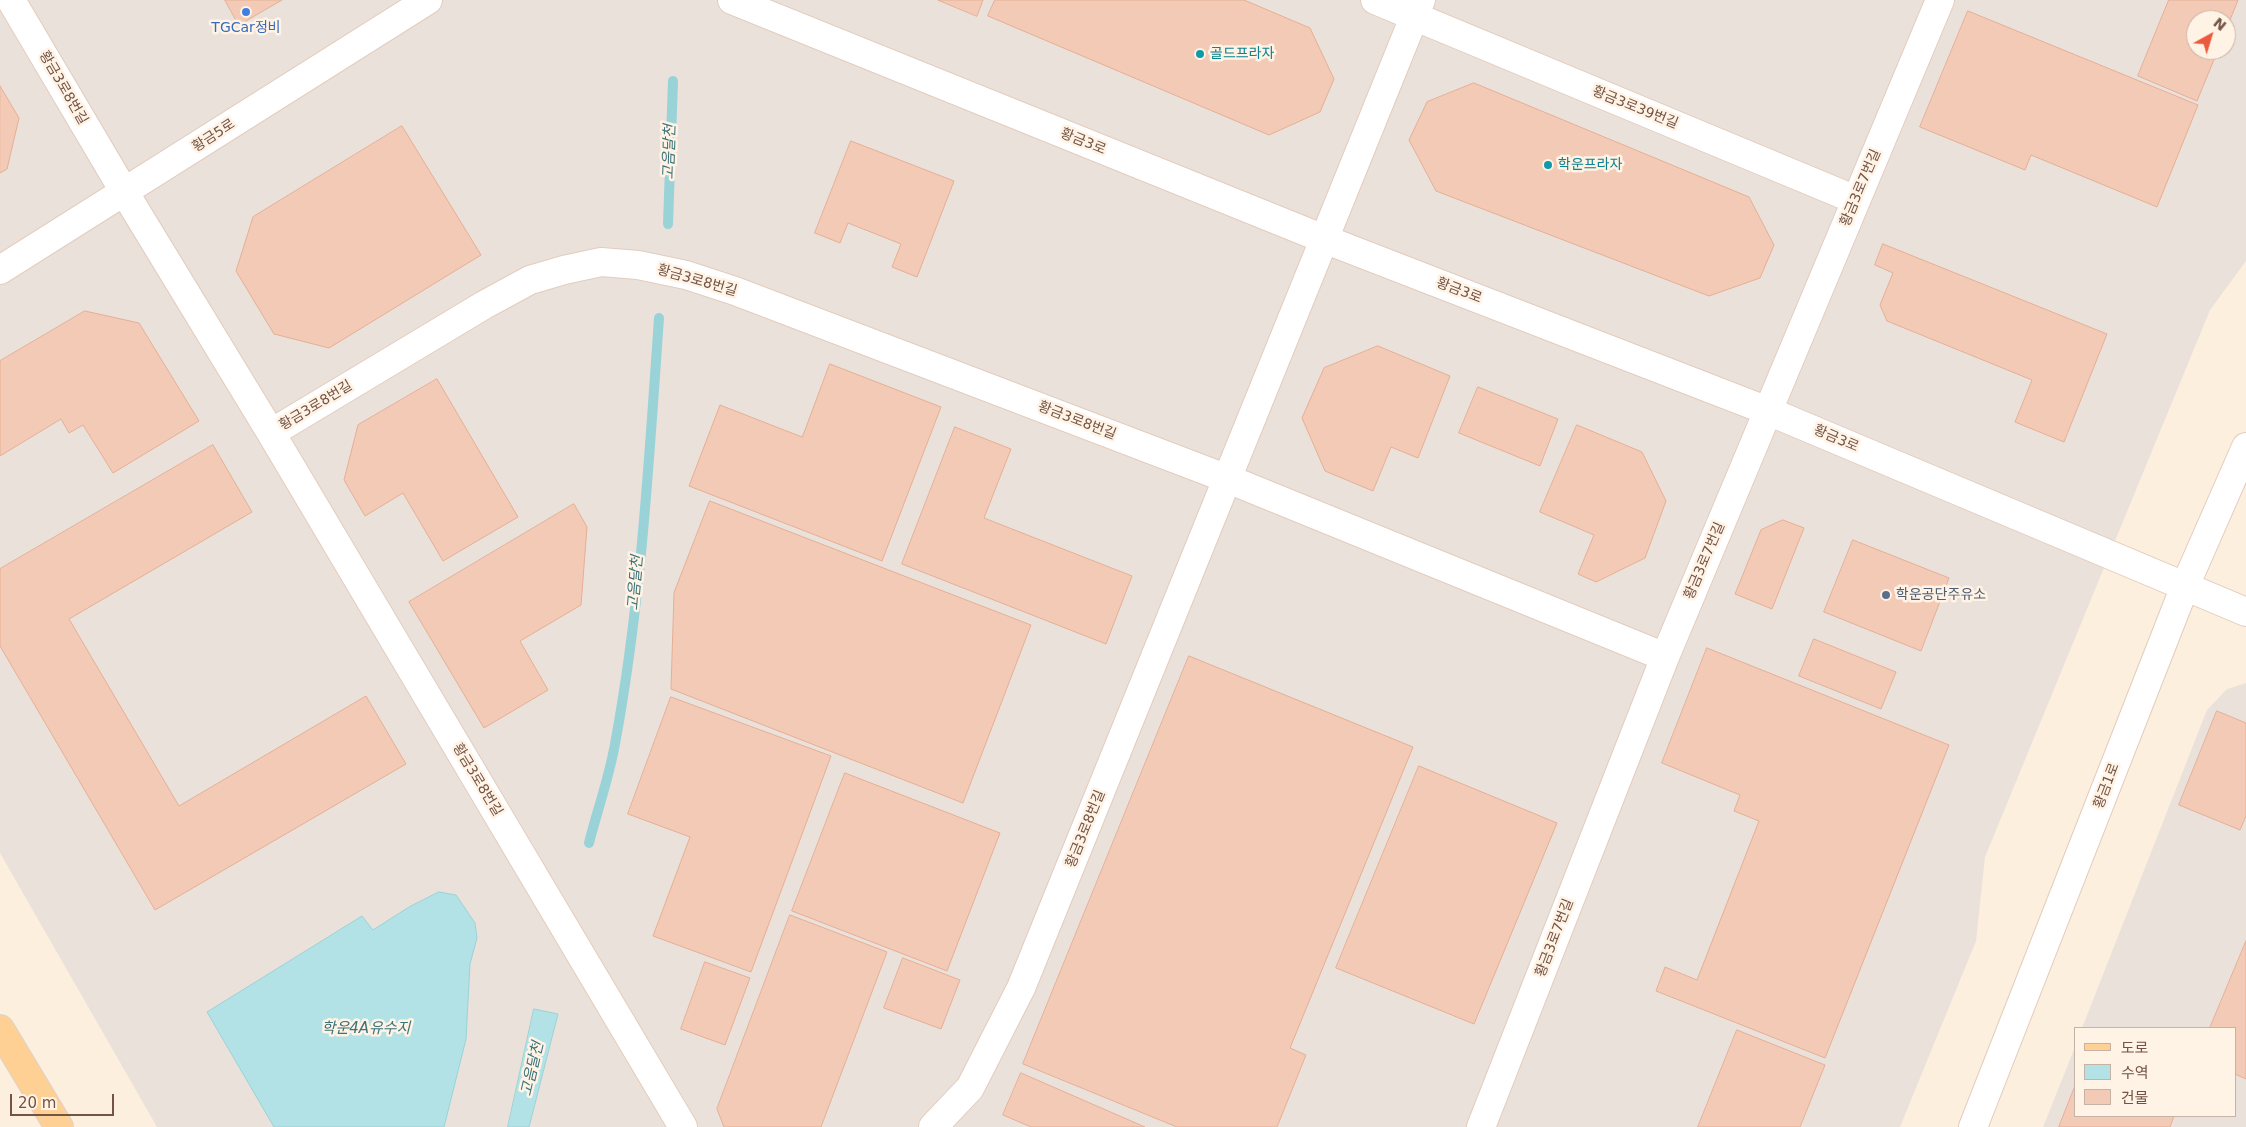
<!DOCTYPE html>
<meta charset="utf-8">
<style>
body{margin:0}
#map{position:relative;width:2246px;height:1127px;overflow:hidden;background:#fdefde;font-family:"DejaVu Sans","Noto Sans KR",sans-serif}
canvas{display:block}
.legend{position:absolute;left:2074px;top:1027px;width:162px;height:90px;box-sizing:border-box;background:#fff3e5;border:1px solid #c7b3a5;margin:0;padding:6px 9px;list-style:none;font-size:15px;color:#735346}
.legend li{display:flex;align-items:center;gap:10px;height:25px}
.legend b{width:25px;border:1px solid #c7b3a5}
.north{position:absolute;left:2186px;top:10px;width:50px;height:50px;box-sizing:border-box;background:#fff3e5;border:1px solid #c7b3a5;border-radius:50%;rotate:39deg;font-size:14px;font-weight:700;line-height:20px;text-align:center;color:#735346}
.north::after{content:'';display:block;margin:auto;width:18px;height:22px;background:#ec5a3e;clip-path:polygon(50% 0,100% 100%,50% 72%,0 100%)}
.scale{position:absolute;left:10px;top:1094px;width:104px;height:22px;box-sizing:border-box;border:2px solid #735346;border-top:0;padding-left:6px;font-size:15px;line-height:18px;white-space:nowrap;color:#735346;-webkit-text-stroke:4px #fff3e5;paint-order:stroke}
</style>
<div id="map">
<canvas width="2246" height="1127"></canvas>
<ul class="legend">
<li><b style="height:6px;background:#ffd094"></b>도로</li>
<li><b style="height:14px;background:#b3e2e6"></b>수역</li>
<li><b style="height:14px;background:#f3cab5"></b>건물</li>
</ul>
<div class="north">N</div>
<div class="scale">20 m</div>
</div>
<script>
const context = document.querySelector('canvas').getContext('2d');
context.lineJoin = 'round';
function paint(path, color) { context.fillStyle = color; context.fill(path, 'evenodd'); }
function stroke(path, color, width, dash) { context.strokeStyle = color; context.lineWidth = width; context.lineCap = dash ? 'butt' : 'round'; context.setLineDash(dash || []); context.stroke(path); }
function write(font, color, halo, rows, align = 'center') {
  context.font = font + ' "DejaVu Sans","Noto Sans KR",sans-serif'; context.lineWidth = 5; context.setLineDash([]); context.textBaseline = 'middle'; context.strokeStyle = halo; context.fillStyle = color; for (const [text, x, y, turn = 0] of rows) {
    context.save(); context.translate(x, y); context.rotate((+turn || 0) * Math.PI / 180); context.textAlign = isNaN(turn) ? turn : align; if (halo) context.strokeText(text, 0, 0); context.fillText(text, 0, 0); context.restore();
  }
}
paint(new Path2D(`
 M0 0H2246V261L2210 310 1985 857 1976 941 1900 1127H157L0 853ZM2196 20H2226V50H2196Z
 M2246 683V1127H2043L2075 1047V1116H2235V1028H2082L2207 710 2227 689Z`), '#eae1db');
const water = new Path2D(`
 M439 892 456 895 475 923 477 938 470 964 466 1039 444 1127H274L207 1012 362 916 373 930 409 907Z
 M534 1009 558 1014 529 1127H508Z`);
paint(water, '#b3e2e6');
stroke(water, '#99d3d8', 1);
stroke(new Path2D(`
 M668 224 673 81
 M589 843C597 811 609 778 615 744 641 604 649 460 659 318`), '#99d3d8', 10);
const building = new Path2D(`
 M225 0H282L239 25Z
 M938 0H983L977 16Z
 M995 0H1244L1310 28 1334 79 1320 112 1269 135 988 16Z
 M2169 0H2238L2226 30V20H2196V50H2218L2197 101 2138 76Z
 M1968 11 2198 105 2157 207 2031 155 2025 170 1920 127Z
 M1474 83 1749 197 1774 245 1760 278 1709 296 1436 191 1409 140 1427 102Z
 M0 86 19 118 7 169 0 173Z
 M402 126 481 255 329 348 274 334 236 271 253 217Z
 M851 141 954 181 917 277 892 267 901 244 848 223 840 243 815 233Z
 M1883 244 2107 334 2064 442 2015 422 2032 380 1887 321 1880 305 1893 273 1875 265Z
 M85 311 139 323 199 421 113 473 83 425 69 433 61 419 0 456V361Z
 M1378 346 1450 376 1418 458 1391 447 1373 491 1325 471 1302 418 1324 368Z
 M830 364 941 407 882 561 689 486 720 405 802 437Z
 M437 379 518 517 443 561 403 493 365 516 344 480 358 425Z
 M1478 387 1558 419 1540 466 1459 433Z
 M1577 425 1642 452 1666 501 1645 558 1596 582 1578 574 1594 535 1540 512Z
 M955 427 1011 449 984 518 1132 576 1106 644 902 564Z
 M213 445 252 512 69 619 179 806 366 696 406 764 155 910 0 646V569Z
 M710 501 1031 625 963 803 671 689 674 593Z
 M574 504 587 527 581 605 520 641 548 690 484 728 409 602Z
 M1783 520 1804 528 1772 609 1735 594 1761 530Z
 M1853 540 1949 578 1921 651 1824 612Z
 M1814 639 1896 672 1881 709 1799 676Z
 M1707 648 1949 745 1825 1058 1656 991 1665 967 1697 980 1759 821 1734 811 1740 795 1662 763Z
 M1189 656 1413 747 1290 1048 1306 1055 1277 1127H1177L1023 1064Z
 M671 697 831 756 751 972 653 936 690 837 628 814Z
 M2217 711 2246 723V816L2240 830 2179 805Z
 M1419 766 1557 823 1474 1024 1336 968Z
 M845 773 1000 833 947 971 792 911Z
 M790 915 887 952 821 1127H724L717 1109Z
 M2246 941V1079L2235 1074V1028H2210Z
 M903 958 960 980 941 1029 884 1008Z
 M705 962 750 978 725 1045 681 1029Z
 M1737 1030 1825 1065 1800 1127H1698Z
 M1021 1073 1145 1127H1031L1003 1115Z
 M2075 1086V1116H2174L2170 1127H2059Z`);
paint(building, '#f3cab5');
stroke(building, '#e6af95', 1);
const minor = new Path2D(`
 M11 0 125 193 271 433 683 1127
 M732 0 1324 239 1768 411 2246 612
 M1375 0 1856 200
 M0 270 428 0
 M271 433 484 305 530 280 564 270 601 262 638 265 686 275 735 291 1228 479 1665 657
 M933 1127 970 1088 1021 988 1421 0
 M1481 1127 1665 657 1940 0
 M1973 1127 2185 586 2246 447`);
const major = new Path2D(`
 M0 1029 59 1127`);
stroke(minor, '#e3ccbd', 30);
stroke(major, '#dbd2cf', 30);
stroke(minor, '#fff', 28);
stroke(major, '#ffd094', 28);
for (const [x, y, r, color] of [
 [246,12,5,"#3f7fe0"],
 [1200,54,5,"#0f9aa8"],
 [1548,165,5,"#0f9aa8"],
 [1886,595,5,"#5c6f8a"]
]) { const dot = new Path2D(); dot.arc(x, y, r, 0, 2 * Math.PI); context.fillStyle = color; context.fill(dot); stroke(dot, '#fff3e5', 2); }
write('14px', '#366cbe', '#fff3e5', [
 ["TGCar정비",246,28]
]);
write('14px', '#0d838f', '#fff3e5', [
 ["골드프라자",1210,54],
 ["학운프라자",1558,165]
], 'left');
write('14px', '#735346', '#fff3e5', [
 ["황금3로8번길",63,88,60],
 ["황금3로39번길",1635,108,22],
 ["황금5로",214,136,-33],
 ["황금3로",1083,142,22],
 ["황금3로7번길",1861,188,-67],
 ["황금3로8번길",697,281,16],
 ["황금3로",1459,291,21],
 ["황금3로8번길",316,406,-31],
 ["황금3로8번길",1077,421,21],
 ["황금3로",1836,439,23],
 ["황금3로7번길",1705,561,-67],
 ["황금3로8번길",477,780,59],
 ["황금1로",2107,786,-69],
 ["황금3로8번길",1086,829,-68],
 ["황금3로7번길",1555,938,-69]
]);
write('14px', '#4e5e75', '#fff3e5', [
 ["학운공단주유소",1896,595]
], 'left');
write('italic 15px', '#3a737a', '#fff3e5', [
 ["고음달천",670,152,-88],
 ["고음달천",636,583,-85],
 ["학운4A유수지",366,1029],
 ["고음달천",533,1069,-77]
]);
</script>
